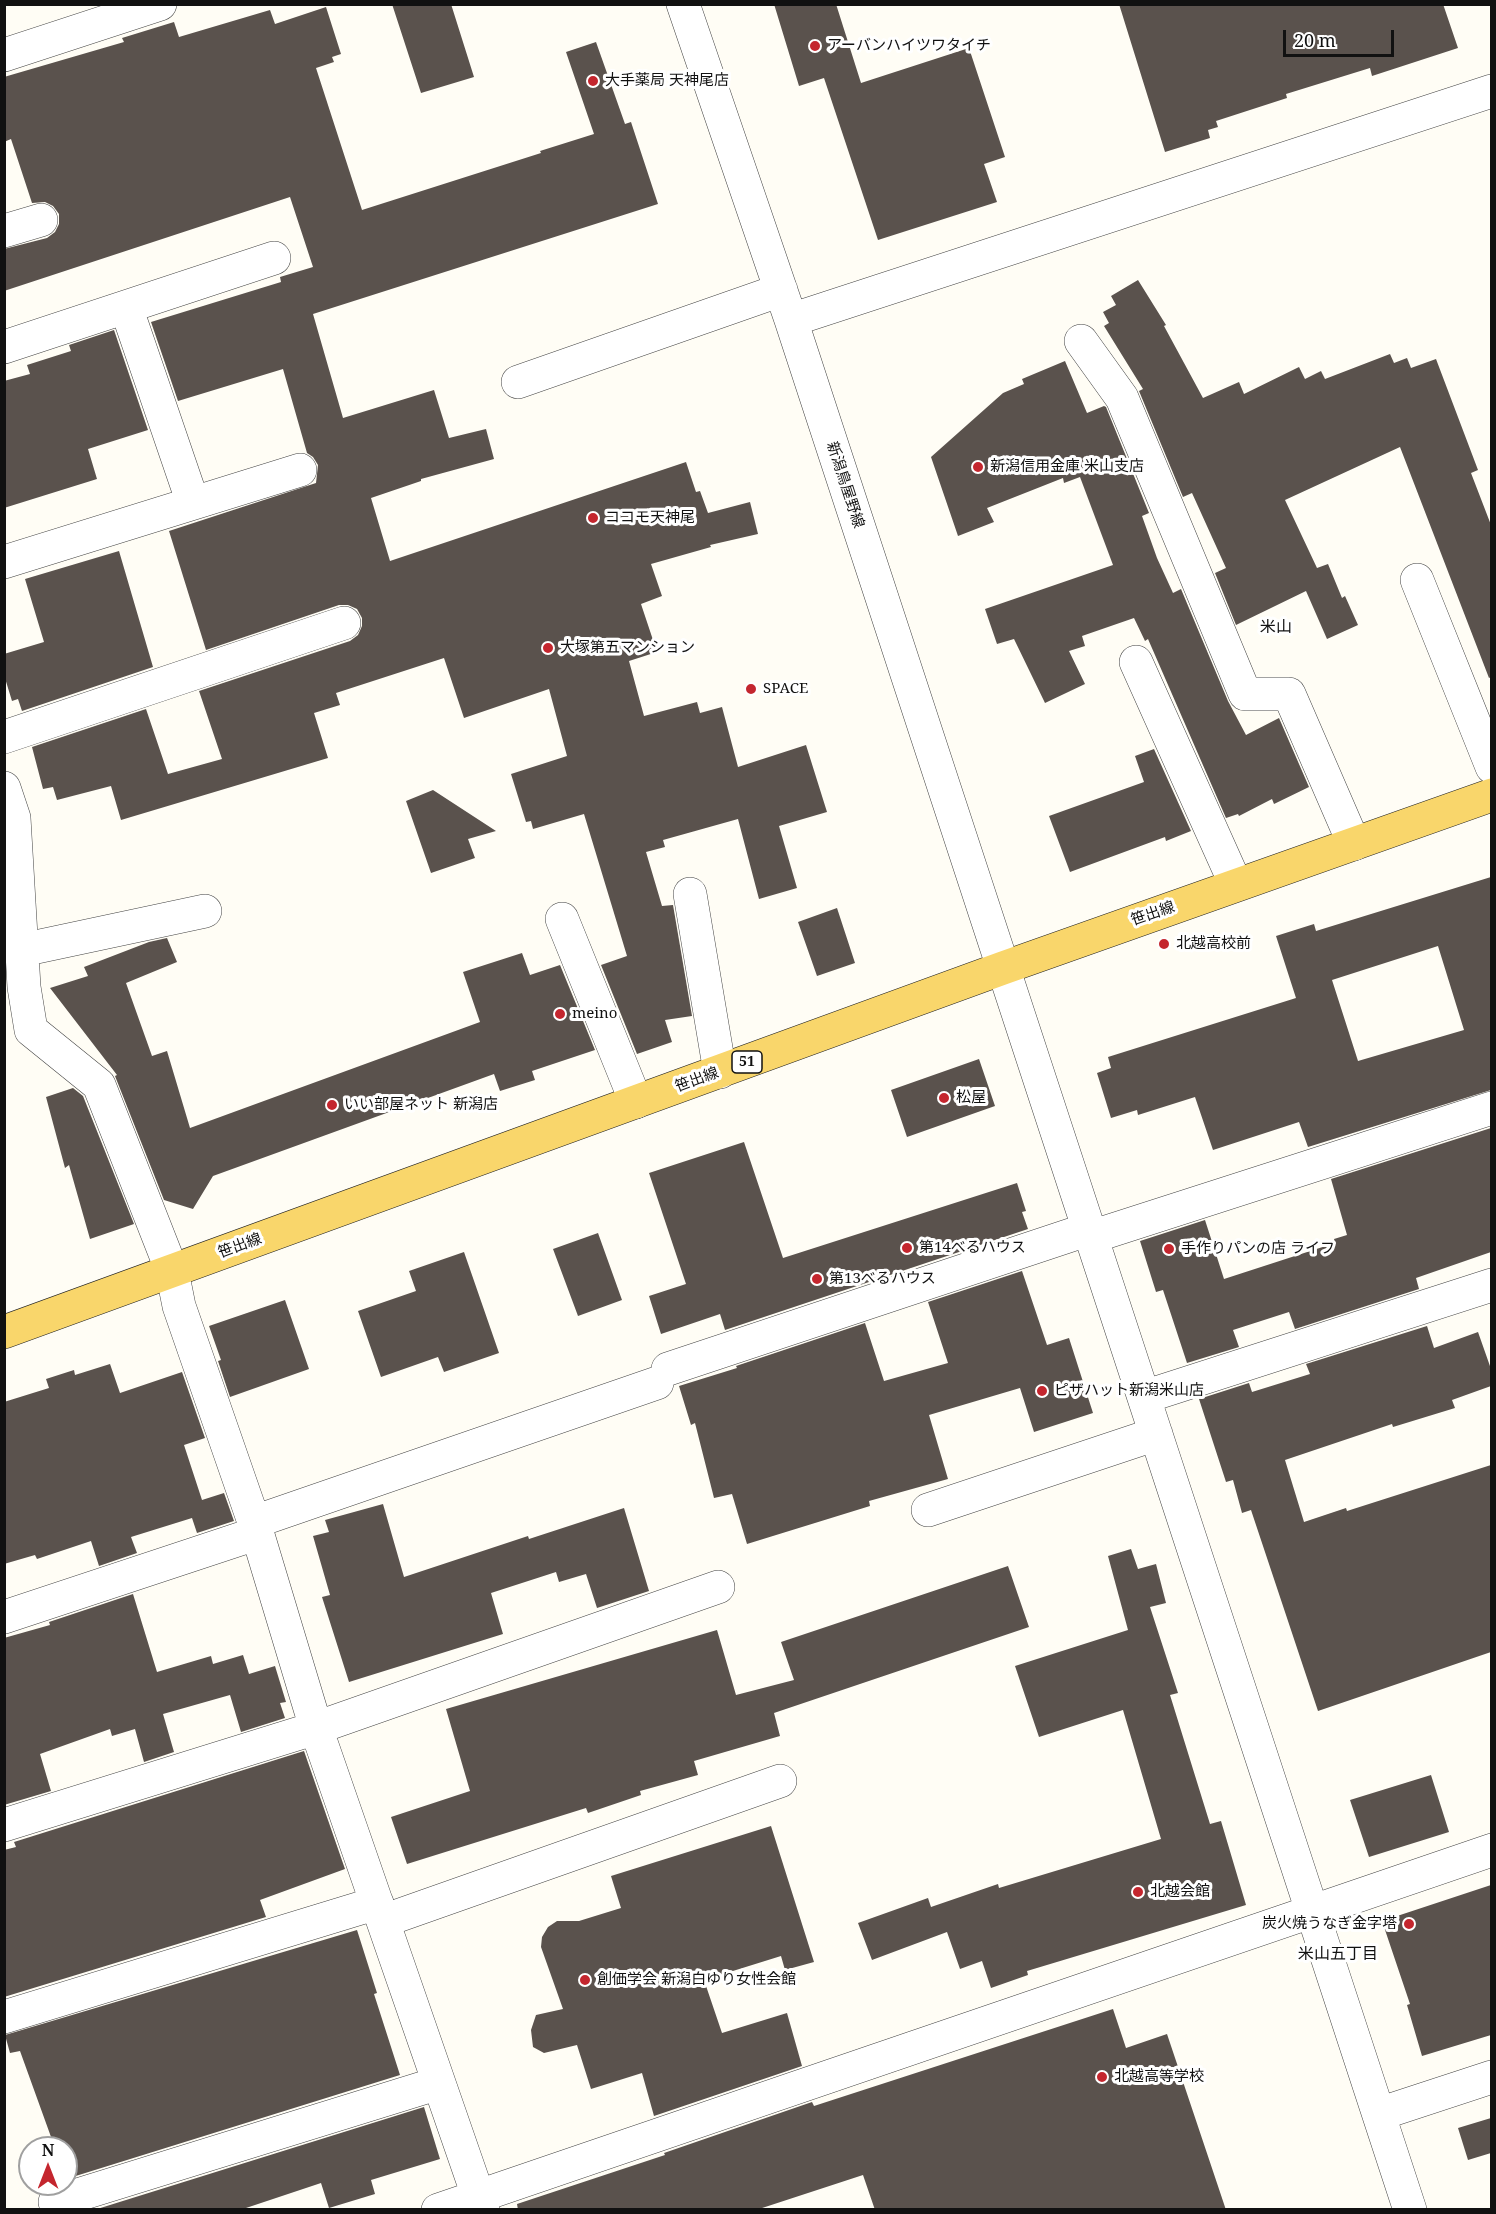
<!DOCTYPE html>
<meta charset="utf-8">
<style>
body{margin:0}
#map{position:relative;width:1496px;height:2214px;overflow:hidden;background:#fffdf5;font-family:"Noto Serif",serif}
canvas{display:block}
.frame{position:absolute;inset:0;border:6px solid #111;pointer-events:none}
.north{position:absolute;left:18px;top:2136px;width:60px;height:60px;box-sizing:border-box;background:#fff;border:2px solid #a0a0a0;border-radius:50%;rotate:0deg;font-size:16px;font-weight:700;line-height:24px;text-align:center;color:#111}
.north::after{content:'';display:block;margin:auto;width:21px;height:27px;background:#c4262e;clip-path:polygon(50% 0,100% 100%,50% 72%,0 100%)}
.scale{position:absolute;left:1283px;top:30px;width:111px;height:27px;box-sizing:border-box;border:3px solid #111;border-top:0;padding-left:8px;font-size:18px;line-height:21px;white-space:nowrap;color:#111;-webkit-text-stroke:4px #fff;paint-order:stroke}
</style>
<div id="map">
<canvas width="1496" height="2214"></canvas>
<div class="frame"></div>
<div class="north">N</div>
<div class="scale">20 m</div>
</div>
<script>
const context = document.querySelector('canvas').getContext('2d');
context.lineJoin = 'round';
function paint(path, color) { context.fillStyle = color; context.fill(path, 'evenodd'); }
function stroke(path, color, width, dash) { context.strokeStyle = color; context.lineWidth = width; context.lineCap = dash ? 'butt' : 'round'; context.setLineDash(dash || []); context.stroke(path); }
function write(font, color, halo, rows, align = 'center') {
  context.font = font + ' "Noto Serif","Noto Sans JP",serif'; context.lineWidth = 6; context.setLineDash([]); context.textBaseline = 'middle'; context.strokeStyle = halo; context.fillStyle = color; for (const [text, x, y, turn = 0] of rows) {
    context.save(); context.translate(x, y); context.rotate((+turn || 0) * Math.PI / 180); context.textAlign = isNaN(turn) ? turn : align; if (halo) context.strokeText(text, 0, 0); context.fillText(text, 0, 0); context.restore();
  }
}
paint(new Path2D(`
 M392 4H451L474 77 421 93Z
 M774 4H836L861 83 969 48 1005 157 984 164 997 202 878 240 824 78 799 86Z
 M1119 4H1443L1458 48 1372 76 1370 68 1286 94 1287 98 1216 121 1218 127 1208 130 1210 138 1165 152Z
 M326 7 341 54 332 57 334 62 316 68 362 210 541 153 540 151 594 134 566 52 596 42 625 124 631 122 658 204 313 314 343 418 434 390 449 438 486 429 494 459 421 479V481L371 498 390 561 686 462 696 492 700 491 708 513 750 502 758 534 710 545 711 547 651 564 662 596 641 604 657 652 629 661 644 716 697 702 700 713 722 707 738 767 806 745 827 812 779 826 797 888 759 899 738 819 663 840 665 847 646 852 662 906 673 905 692 1016 665 1020 672 1042 637 1054 601 965 627 956 584 814 533 829 531 821 526 822 511 774 567 756 549 689 464 718 444 658 336 693 340 705 314 713 328 758 121 820 111 786 57 800 53 787 43 789 32 747 146 709 168 774 222 759 199 691 350 641 358 635 362 626V618L357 609 348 605H339L206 650 169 531 316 483 318 465 313 457 307 453 283 369 178 401 151 322 281 282 280 277 313 267 290 197 4 291V249L47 238 55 232 59 224V214L53 206 45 202 32 203 11 139 4 142V77L124 42 122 38 174 22 179 37 270 10 275 24Z
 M1138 280 1166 325 1164 326 1203 398 1239 382 1244 394 1299 367 1305 379 1321 371 1325 379 1390 354 1394 363 1407 358 1411 368 1436 359 1478 470 1471 473 1491 525V677L1489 678 1400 447 1285 500 1317 568 1328 564 1342 598 1345 596 1358 625 1327 639 1306 591 1236 625 1215 573 1226 568 1192 493 1183 497 1139 391 1143 389 1104 326 1109 323 1103 312 1116 305 1111 296Z
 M114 330 148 430 88 449 97 479 4 508V381L30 374 27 365 71 351 69 345Z
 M1065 361 1087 413 1104 406 1106 407 1149 513 1142 516 1157 558 1173 593 1181 589 1228 701 1246 735 1279 718 1309 787 1274 804 1272 799 1239 816 1238 814 1226 818 1148 639 1145 641 1134 618 1082 636 1085 646 1069 651 1085 684 1045 703 1014 639 997 644 985 609 1113 565 1080 477 1064 483 1063 478 987 508 994 522 958 536 931 457 1003 393 1024 384 1022 379Z
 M119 551 153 667 22 711 18 699 12 701 4 675V654L44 642 25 579Z
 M1154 749 1191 831 1166 841 1165 837 1070 872 1049 816 1144 782 1135 756Z
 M433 790 496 831 468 839 475 858 431 873 406 801Z
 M1491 877V1090L1308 1147 1299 1122 1213 1150 1195 1097 1138 1115 1137 1110 1111 1118 1097 1073 1111 1068 1108 1057 1296 998 1276 936 1314 924 1316 931ZM1438 946 1464 1030 1358 1061 1332 980Z
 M837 908 855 963 817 976 798 922Z
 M167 938 177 962 126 983 152 1056 167 1051 190 1128 480 1022 463 972 522 953 530 975 560 965 595 1050 532 1071 535 1080 500 1091 494 1074 213 1176 193 1209 164 1200 115 1076 117 1075 50 988 88 976 84 967 149 942Z
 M979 1059 995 1106 907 1137 891 1090Z
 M73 1088 83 1096 134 1224 90 1239 69 1165 65 1168 46 1097Z
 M1491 1128V1252L1416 1278 1419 1289 1295 1329 1289 1312 1233 1330 1239 1347 1187 1363 1163 1290 1156 1292 1140 1241 1205 1220 1224 1279 1335 1243 1334 1239 1347 1235 1331 1179Z
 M744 1142 783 1258 1017 1183 1026 1211 1022 1212 1028 1229 725 1330 720 1314 661 1334 649 1296 686 1284 649 1173Z
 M598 1233 622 1300 578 1316 553 1249Z
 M464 1252 499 1353 444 1372 438 1357 381 1377 358 1311 416 1291 409 1271Z
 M1022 1271 1047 1345 1069 1338 1093 1413 1034 1432 1020 1388 929 1415 948 1479 869 1501 870 1506 747 1544 732 1494 714 1498 695 1423 691 1425 679 1386 737 1368 736 1366 865 1323 884 1381 948 1363 928 1302Z
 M285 1300 309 1369 230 1397 218 1361 221 1360 209 1326Z
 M1427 1326 1434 1348 1478 1332 1491 1369V1386L1452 1400 1455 1408 1393 1427 1392 1424 1285 1460 1304 1522 1346 1508 1347 1511 1491 1465V1652L1318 1711 1251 1510 1242 1513 1233 1480 1226 1482 1199 1399 1249 1383 1252 1392 1310 1374 1306 1364Z
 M110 1364 120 1393 182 1372 205 1438 184 1445 202 1500 224 1493 234 1521 197 1533 192 1518 131 1537 137 1553 99 1566 91 1541 37 1559 35 1555 4 1564V1402L49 1388 46 1379 74 1370 75 1375Z
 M383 1504 404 1577 528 1536 529 1539 624 1508 649 1591 597 1608 586 1574 559 1582 556 1572 491 1593 503 1634 349 1682 322 1597 330 1595 313 1536 329 1532 325 1520Z
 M1131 1549 1138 1569 1156 1564 1166 1603 1150 1607 1178 1693 1170 1695 1210 1824 1221 1821 1246 1905 1027 1971 1028 1975 991 1988 982 1961 960 1969 947 1932 872 1960 858 1923 928 1898 931 1907 998 1884 999 1888 1161 1839 1123 1710 1039 1737 1015 1666 1128 1630 1108 1556Z
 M1008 1566 1029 1627 774 1713 780 1736 694 1761 698 1775 640 1791 641 1795 588 1813 586 1808 407 1864 391 1817 470 1791 446 1709 717 1630 736 1695 794 1680 781 1642Z
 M133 1594 157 1672 211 1656 213 1664 243 1655 249 1674 275 1666 286 1702 280 1703 285 1718 241 1732 230 1695 163 1714 174 1752 144 1762 135 1729 112 1736 110 1729 40 1754 51 1791 4 1805V1638L50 1625 49 1622Z
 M304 1751 345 1869 260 1900 266 1917 4 1997V1850L16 1847 14 1842Z
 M1431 1775 1449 1832 1369 1857 1350 1800Z
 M771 1826 814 1962 785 1970 781 1956 704 1980 722 2033 787 2013 802 2066 654 2116 642 2073 591 2089 577 2045 544 2053 533 2047 531 2030 536 2015 563 2009 541 1947 542 1937 548 1927 557 1921H579L621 1908 611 1876Z
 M1491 1885V2035L1422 2056 1407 2005 1410 2004 1382 1921Z
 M357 1930 377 1993 374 1994 400 2075 66 2179V2148H55L20 2051 10 2053 5 2035Z
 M1113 2009 1126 2048 1167 2034 1226 2210H875L863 2175 756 2210H518L517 2204 665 2155 664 2153 812 2102 814 2106Z
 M424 2107 440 2159 371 2180 375 2194 329 2208 321 2183 240 2210H94Z
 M1491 2118V2153L1468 2160 1458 2128Z`), '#5a524d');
const minor = new Path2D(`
 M683 4 791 320 1410 2210
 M4 55 160 4
 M4 231 41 220
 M126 307 193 503
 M791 320 1492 91
 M1081 341 1122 398 1245 694H1289L1354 844
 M4 347 274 258
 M518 382 781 290
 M4 562 300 470
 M1417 580 1492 767
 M1136 662 1236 885
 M4 737 344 623
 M4 788 14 818 24 987 31 1030 99 1085 172 1271 179 1306 254 1522 316 1728 483 2210
 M690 894 720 1072
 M562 919 636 1102
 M22 950 205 911
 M1091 1237 1492 1108
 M668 1369 1089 1229
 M1144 1397 1492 1285
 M928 1510 1156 1434
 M254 1522 657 1383
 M4 1617 258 1533
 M4 1825 316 1728 718 1587
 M383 1921 780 1781
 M4 2017 377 1903
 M1379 2114 1492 2077
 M55 2202 439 2083
 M438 2210 1492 1850`);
const major = new Path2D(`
 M4 1332 1003 968 1492 795`);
stroke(minor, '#444', 34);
stroke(major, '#222', 34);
stroke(minor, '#fff', 33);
stroke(major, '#f9d66b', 33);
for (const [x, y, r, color] of [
 [815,46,6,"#c4262e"],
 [593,81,6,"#c4262e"],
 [978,467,6,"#c4262e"],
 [593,518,6,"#c4262e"],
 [548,648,6,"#c4262e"],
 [751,689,6,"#c4262e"],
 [1164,944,6,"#c4262e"],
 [560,1014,6,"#c4262e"],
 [944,1098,6,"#c4262e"],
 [332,1105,6,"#c4262e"],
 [907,1248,6,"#c4262e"],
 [1169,1249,6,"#c4262e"],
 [817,1279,6,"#c4262e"],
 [1042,1391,6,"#c4262e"],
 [1138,1892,6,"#c4262e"],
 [1409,1924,6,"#c4262e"],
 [585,1980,6,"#c4262e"],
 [1102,2077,6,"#c4262e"]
]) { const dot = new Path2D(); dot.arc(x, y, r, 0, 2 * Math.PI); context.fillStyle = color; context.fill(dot); stroke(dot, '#fff', 2); }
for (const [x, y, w] of [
 [747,1062,30]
]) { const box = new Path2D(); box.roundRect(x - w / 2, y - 11, w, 22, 4.5); context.fillStyle = '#fff'; context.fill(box); stroke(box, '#111', 1.5); }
write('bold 14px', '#111', null, [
 ["51",747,1062]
]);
write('15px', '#111', '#fff', [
 ["アーバンハイツワタイチ",827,46],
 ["大手薬局 天神尾店",605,81],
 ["新潟信用金庫 米山支店",990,467],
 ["ココモ天神尾",605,518],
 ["大塚第五マンション",560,648],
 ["SPACE",763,689],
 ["北越高校前",1176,944],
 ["meino",572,1014],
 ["松屋",956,1098],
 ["いい部屋ネット 新潟店",344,1105],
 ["第14べるハウス",919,1248],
 ["手作りパンの店 ライフ",1181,1249],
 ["第13べるハウス",829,1279],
 ["ピザハット新潟米山店",1054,1391],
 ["北越会館",1150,1892],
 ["炭火焼うなぎ金字塔",1397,1924,"right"],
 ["創価学会 新潟白ゆり女性会館",597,1980],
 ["北越高等学校",1114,2077]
], 'left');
write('15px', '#111', '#fff', [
 ["新潟鳥屋野線",845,485,72],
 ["笹出線",1153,914,-19],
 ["笹出線",697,1080,-20],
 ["笹出線",240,1246,-20]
]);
write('16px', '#111', '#fff', [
 ["米山",1276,627],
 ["米山五丁目",1338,1954]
]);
</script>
